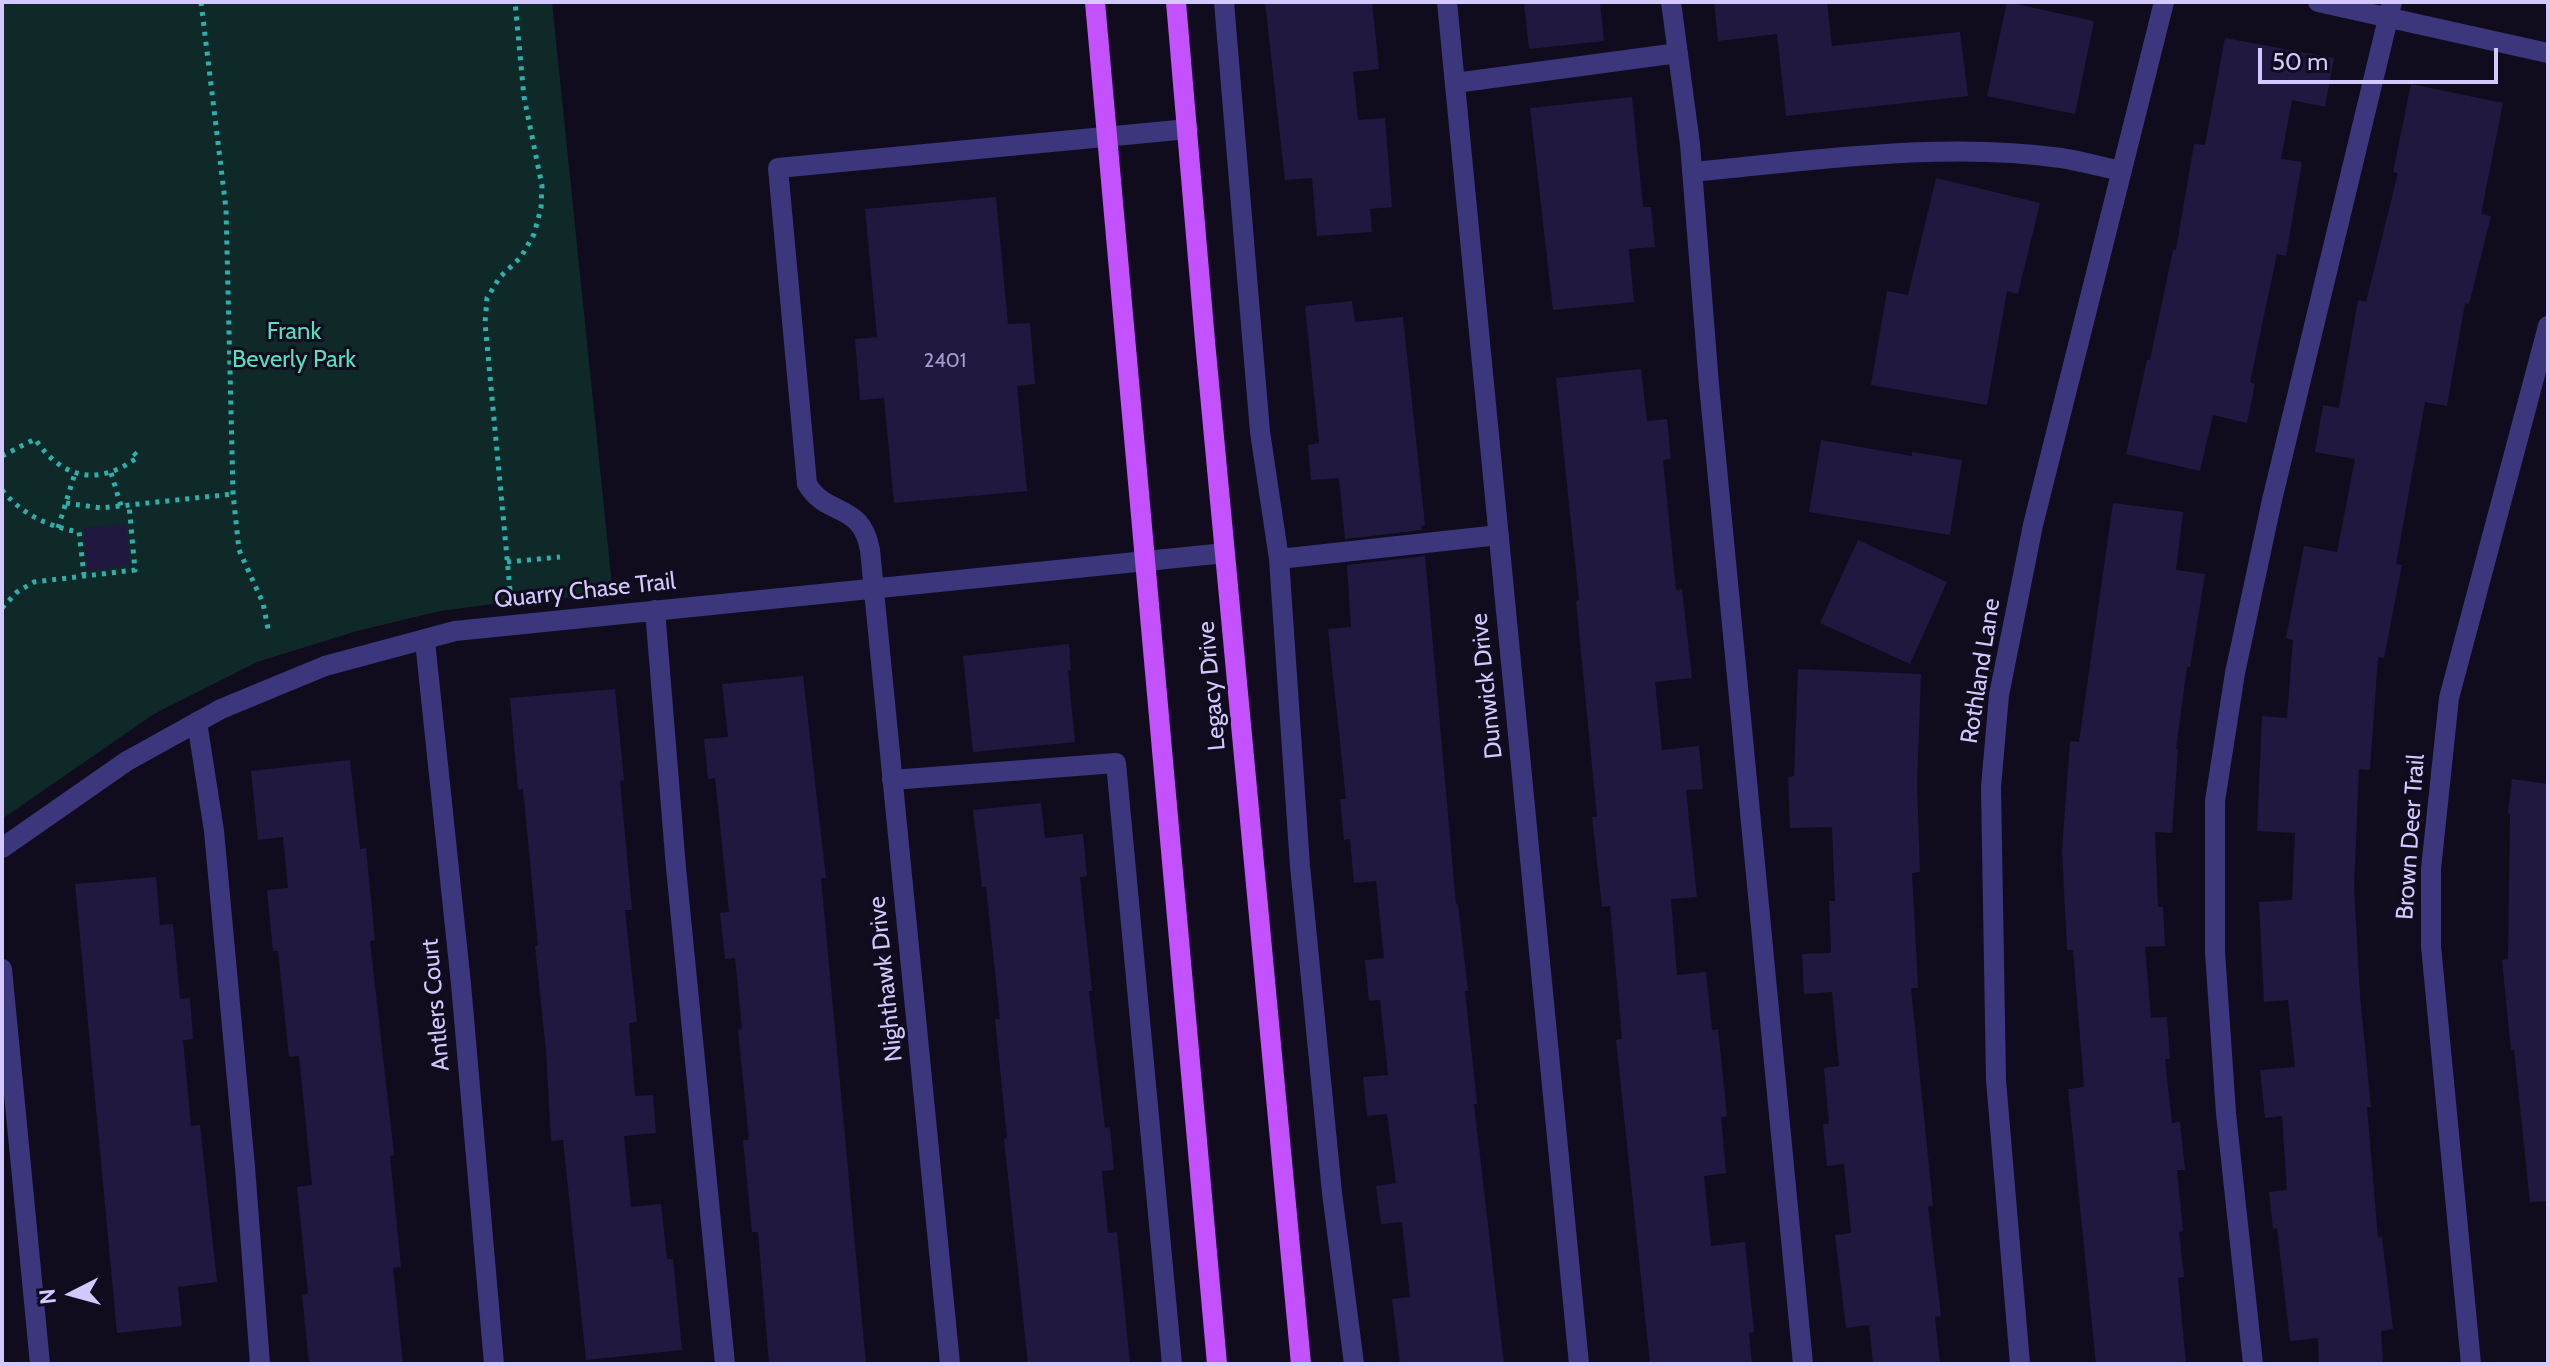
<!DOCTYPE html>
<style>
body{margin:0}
#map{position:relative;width:2550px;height:1366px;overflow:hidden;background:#100c1e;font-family:Cabin,sans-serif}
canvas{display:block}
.frame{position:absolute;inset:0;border:4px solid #d1c9ff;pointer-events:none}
.north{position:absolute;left:32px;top:1254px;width:80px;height:80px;-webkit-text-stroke:6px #100c1e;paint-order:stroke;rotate:264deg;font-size:22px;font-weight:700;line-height:32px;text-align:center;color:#d1c9ff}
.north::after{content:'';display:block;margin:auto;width:28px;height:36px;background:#d1c9ff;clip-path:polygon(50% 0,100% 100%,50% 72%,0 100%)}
.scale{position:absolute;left:2258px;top:48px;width:240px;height:36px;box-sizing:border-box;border:4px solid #d1c9ff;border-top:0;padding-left:10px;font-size:24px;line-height:28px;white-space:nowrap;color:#d1c9ff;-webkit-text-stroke:6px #100c1e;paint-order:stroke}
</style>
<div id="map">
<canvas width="2550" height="1366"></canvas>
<div class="frame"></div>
<div class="north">N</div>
<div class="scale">50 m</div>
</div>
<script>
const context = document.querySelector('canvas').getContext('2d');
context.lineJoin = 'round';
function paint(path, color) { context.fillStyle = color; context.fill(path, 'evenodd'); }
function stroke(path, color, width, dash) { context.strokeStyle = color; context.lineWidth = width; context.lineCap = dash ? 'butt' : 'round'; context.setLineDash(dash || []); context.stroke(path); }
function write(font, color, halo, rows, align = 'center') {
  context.font = font + ' Cabin,sans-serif'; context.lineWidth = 6; context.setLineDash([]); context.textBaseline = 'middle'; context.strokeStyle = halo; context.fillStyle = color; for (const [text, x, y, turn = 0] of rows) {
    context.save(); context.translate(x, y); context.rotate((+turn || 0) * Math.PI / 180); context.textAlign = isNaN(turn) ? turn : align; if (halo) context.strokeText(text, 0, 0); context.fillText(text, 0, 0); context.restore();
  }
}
paint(new Path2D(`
 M2 2H552L613 595 516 601 440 611 357 631 257 662 154 714 2 819Z`), '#0f2828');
paint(new Path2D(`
 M1265 2H1372L1379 69 1353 72 1358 120 1385 118 1392 207 1370 209 1372 232 1317 236 1312 178 1285 180Z
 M1524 2H1600L1604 41 1529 49Z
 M1714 2H1827L1832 46 1960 32 1968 96 1786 116 1777 34 1718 41Z
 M2007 2 2094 21 2075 114 1987 96Z
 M2225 38 2334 58 2325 107 2292 100 2281 159 2302 162 2286 256 2277 254 2250 382 2255 384 2247 423 2213 415 2200 471 2126 454 2147 360H2150L2173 250H2176L2194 144 2205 145Z
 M2411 84 2503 103 2481 214 2491 216 2469 304 2465 303 2447 406 2425 402 2396 564 2402 565 2384 658 2378 657 2370 770 2359 769 2354 887 2360 996 2371 1107H2367L2378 1238 2382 1237 2393 1329 2381 1331 2383 1364H2319L2318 1338 2290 1341 2277 1228 2273 1229 2269 1192 2287 1190 2282 1116 2265 1118 2260 1070 2295 1067 2288 1000 2264 1002 2259 902 2292 900 2295 833 2257 831 2262 716 2287 718 2293 640 2286 638 2304 546 2337 552 2355 459 2315 452 2323 405 2339 408 2358 300 2366 302 2398 173 2393 172Z
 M1632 97 1643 207H1651L1655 247 1629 249 1634 302 1553 310 1530 108Z
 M1936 178 2040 203 2018 294 2007 291 1987 405 1871 385 1887 291 1908 295Z
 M996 197 1008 324 1030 323 1035 384 1017 386 1027 491 894 503 884 398 860 400 855 339 877 337 865 209Z
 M1352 301 1355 322 1403 317 1425 525 1421 526 1422 530 1345 539 1339 478 1311 480 1308 445 1319 443 1305 306Z
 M1641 369 1647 421 1667 419 1671 459 1663 460 1676 590 1682 589 1692 678 1655 682 1662 750 1699 746 1703 789 1686 790 1697 897 1671 899 1677 975 1706 972 1712 1030 1718 1029 1727 1116 1721 1117 1726 1173 1704 1176 1711 1246 1745 1242 1754 1332 1749 1333 1752 1364H1650L1616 1040 1622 1039 1610 906 1602 907 1592 817H1597L1576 601 1579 600 1556 378Z
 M1821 440 1912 456V452L1962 460 1950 535 1809 512Z
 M2113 503 2183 512 2176 570 2205 574 2190 667H2187L2176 749H2178L2172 833 2155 832 2158 907H2163L2165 946 2145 947 2151 1018 2167 1017 2170 1059H2165L2172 1123 2180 1122 2185 1170H2177L2183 1231 2179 1232 2184 1277 2178 1278 2186 1364H2096L2068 1089 2084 1087 2073 950H2067L2062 850 2070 741 2079 742Z
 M126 524 130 566 87 571 83 528Z
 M1858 540 1947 582 1910 664 1820 623Z
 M1425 556 1456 904H1458L1468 991H1465L1477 1104H1474L1504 1364H1400L1392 1299 1410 1297 1402 1222 1381 1224 1376 1186 1396 1183 1387 1114 1367 1116 1363 1077 1388 1075 1380 1000 1369 1001 1365 960 1384 958 1376 881 1354 883 1350 839 1344 840 1340 799H1346L1328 629 1351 627 1347 565Z
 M1069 644 1071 670 1068 671 1075 742 973 752 963 656Z
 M1798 669 1921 674 1917 784 1920 872 1912 873 1918 988H1911L1933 1206H1928L1941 1316 1935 1317 1940 1364H1873L1869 1325 1846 1328 1835 1235 1851 1233 1844 1164 1827 1166 1823 1124H1829L1824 1068 1839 1066 1832 992 1804 994 1802 954 1831 953 1829 901H1835L1832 827 1790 828 1788 777 1794 776Z
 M803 676 826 878H821L866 1364H769L758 1232H752L743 1140H749L738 1030 742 1029 735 958 725 959 720 913 729 912 715 778 708 779 704 739 728 737 722 684Z
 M615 689 624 780 620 781 632 910H625L637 1022 629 1023 635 1096 653 1095 656 1133 624 1136 631 1207 661 1204 667 1259H673L682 1350 586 1360 563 1140 551 1141 546 1051 535 946H538L523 789 518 790 510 698Z
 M350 760 360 849 366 848 375 940 370 941 394 1155 390 1156 401 1267 393 1268 403 1364H309L302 1295 308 1294 297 1187 312 1185 299 1056 289 1057 278 951H273L267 890 288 888 283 837 258 840 251 771Z
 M2512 779 2548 784V1201L2530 1202 2514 1050H2511L2502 960 2508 959 2510 814 2508 813Z
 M1041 803 1045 838 1083 834 1087 876 1080 877 1092 991H1089L1105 1128 1110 1127 1114 1170 1102 1171 1108 1233 1117 1232 1130 1364H1028L1004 1139 1007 1138 995 1019H1000L986 887H982L973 810Z
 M156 877 160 925 173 924 180 999 190 998 193 1039 183 1040 191 1126 200 1125 217 1282 178 1287 182 1326 117 1333 75 884Z`), '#21183f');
stroke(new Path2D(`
 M201 2 226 209 233 494 239 550 263 603 269 634
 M2 456 35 439C62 479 98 487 138 457L133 452
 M111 473 121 506
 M2 490C23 515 47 526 79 532L84 575
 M66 503 101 508 233 494
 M58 528 75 473
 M507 562 560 557
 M510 590 485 323 487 298 500 277 521 257 534 234 541 208 542 186 524 97 515 2
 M2 608 17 592 34 582 135 570 129 505`), '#2dafab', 5, [4, 6]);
stroke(new Path2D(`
 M1224 2 1260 432 1279 559 1300 866 1332 1193 1354 1364
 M1447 2 1579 1364
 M1671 2 1690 144 1709 385 1803 1364
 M2318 2 2548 53
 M1455 83 1678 53
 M1692 172C1812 161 1942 141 2061 158 2081 161 2101 167 2121 171
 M1279 559 1499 535
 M655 610 676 868 725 1364
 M425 641 461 984 494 1364
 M197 722 214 831 245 1167 260 1364
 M892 780 1116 763 1172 1364
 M2 848 127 761 221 709 325 666 455 631 1225 553
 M2 969 40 1364
 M950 1364 870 550C861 501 827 518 807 484L778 168 1188 129
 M2020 1364 1996 1080 1991 787 1999 695 2033 525 2164 2
 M2253 1364 2226 1113 2215 952V801L2235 673 2272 500 2392 2
 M2471 1364 2431 946V869L2449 698 2548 326`), '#3c377d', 20);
stroke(new Path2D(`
 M1095 2 1217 1364
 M1176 2 1205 341 1301 1364`), '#c351fe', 20);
write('20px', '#a59dcf', null, [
 ["2401",945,361]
]);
write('24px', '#56dec0', '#100c1e', [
 ["Frank",294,332],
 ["Beverly Park",294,360]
]);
write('24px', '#d1c9ff', '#100c1e', [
 ["Quarry Chase Trail",585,591,-6],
 ["Rothland Lane",1981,671,-81],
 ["Legacy Drive",1212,686,-95],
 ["Dunwick Drive",1487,686,-96],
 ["Brown Deer Trail",2411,837,-86],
 ["Nighthawk Drive",886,979,-96],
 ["Antlers Court",436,1005,-95]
]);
</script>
